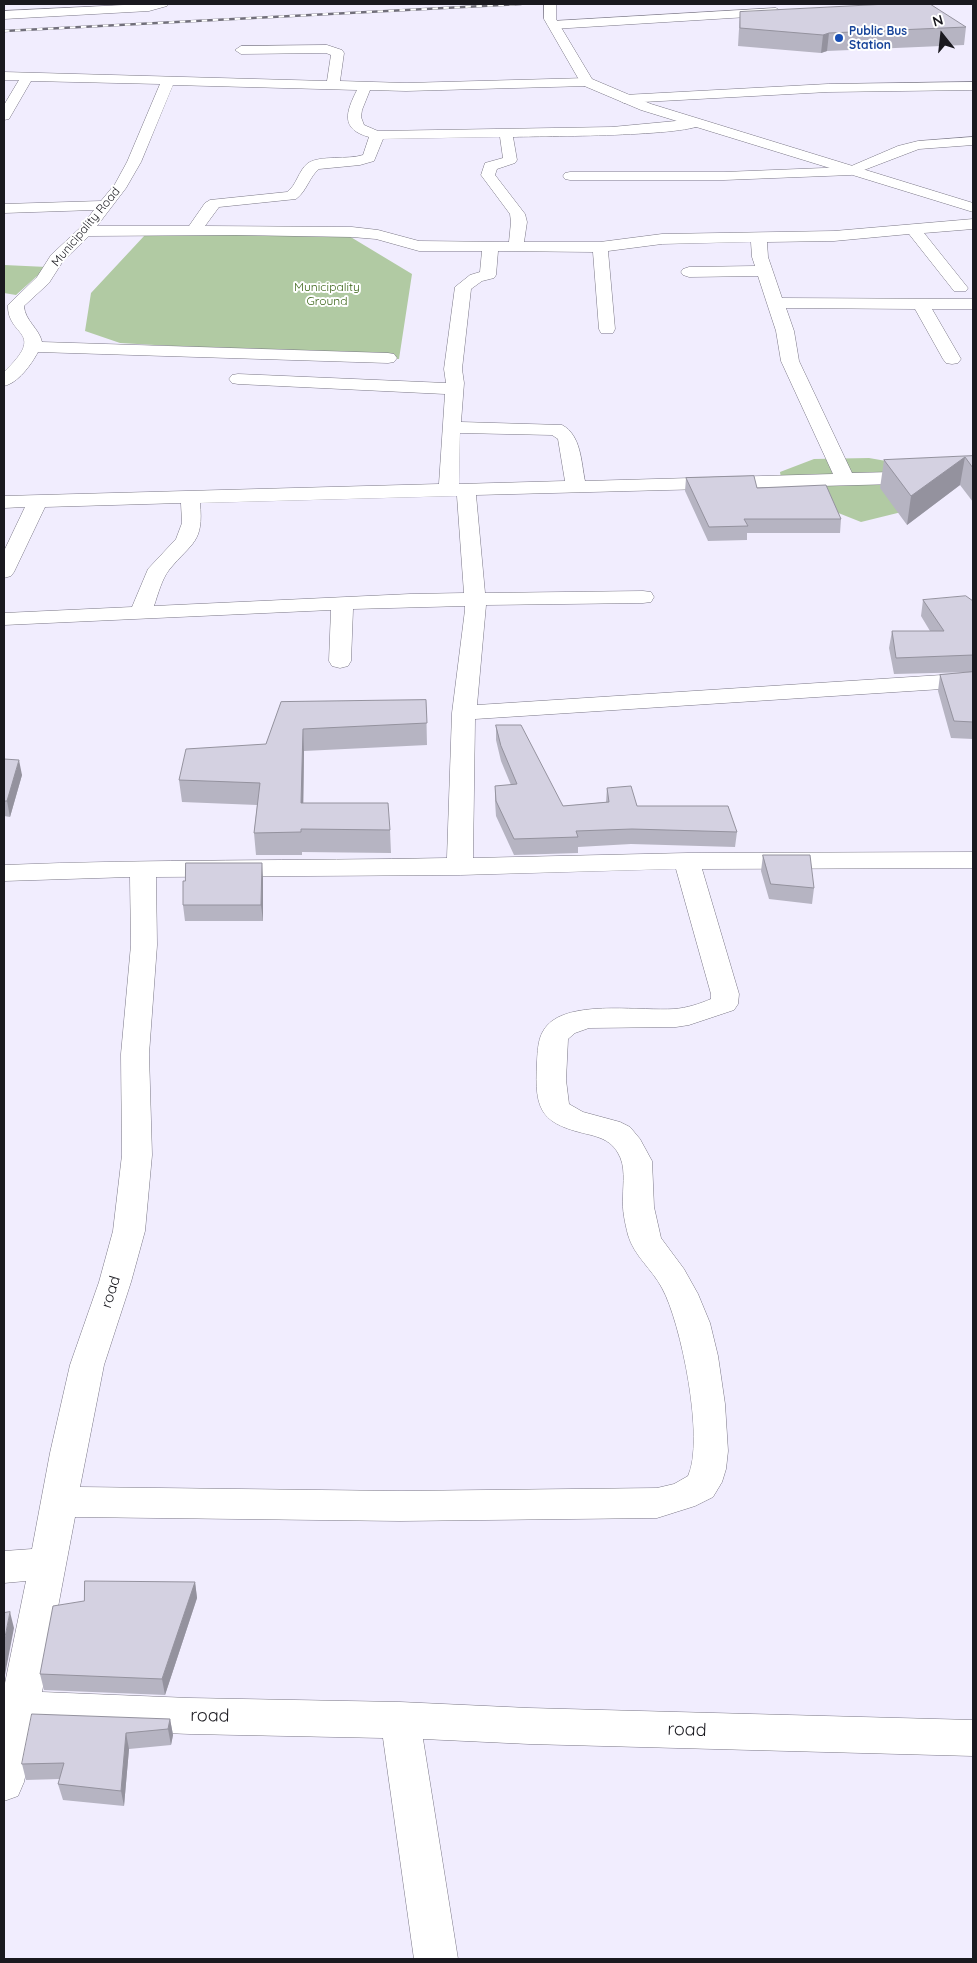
<!DOCTYPE html>
<style>
body{margin:0}
#map{position:relative;width:977px;height:1963px;overflow:hidden;background:#f1edfe;font-family:Quicksand,sans-serif}
canvas{display:block}
.frame{position:absolute;inset:0;border:5px solid #1a191f;pointer-events:none}
.north{position:absolute;left:917px;top:10px;width:50px;height:50px;-webkit-text-stroke:4px #fff;paint-order:stroke;rotate:344deg;font-size:14px;font-weight:700;line-height:20px;text-align:center;color:#1a191f}
.north::after{content:'';display:block;margin:auto;width:18px;height:22px;background:#1a191f;clip-path:polygon(50% 0,100% 100%,50% 72%,0 100%)}
</style>
<div id="map">
<canvas width="977" height="1963"></canvas>
<div class="frame"></div>
<div class="north">N</div>
</div>
<script>
const context = document.querySelector('canvas').getContext('2d');
context.lineJoin = 'round';
function paint(path, color) { context.fillStyle = color; context.fill(path, 'evenodd'); }
function stroke(path, color, width, dash) { context.strokeStyle = color; context.lineWidth = width; context.lineCap = dash ? 'butt' : 'round'; context.setLineDash(dash || []); context.stroke(path); }
function write(font, color, halo, rows, align = 'center') {
  context.font = font + ' Quicksand,sans-serif'; context.lineWidth = 4; context.setLineDash([]); context.textBaseline = 'middle'; context.strokeStyle = halo; context.fillStyle = color; for (const [text, x, y, turn = 0] of rows) {
    context.save(); context.translate(x, y); context.rotate((+turn || 0) * Math.PI / 180); context.textAlign = isNaN(turn) ? turn : align; if (halo) context.strokeText(text, 0, 0); context.fillText(text, 0, 0); context.restore();
  }
}
paint(new Path2D(`
 M344 233 412 274 399 359 120 343 85 331 91 293 145 235Z
 M4 265 47 267 16 295 4 293Z
 M869 458 909 465 934 504 861 522 783 491 780 472 814 459Z`), '#b1caa3');
const minor = new Path2D(`
 M144 4H169L167 6 149 11 4 19V11Z
 M776 8 782 12 780 15 553 29 547 25 553 21Z
 M327 45 342 50 344 53 340 81 406 83 587 78 593 82 587 86 406 91 370 90 362 110 361 117 364 125 378 131 612 127 697 119 704 123C693 137 540 136 513 137L517 160 515 163 497 169 495 175 525 214 527 222 524 242H600L662 234 834 231 973 219V229L924 233 968 288 966 291H954L909 234 834 241 767 242 768 257 782 298 973 299V309H932L961 359 958 363 952 364 946 363 943 359 915 309 786 308 794 331 799 361 852 473 973 470V482L476 495 485 593 643 591 651 592 654 597 651 602 643 603 486 605 477 705 973 673V687L475 719 473 858 687 853 973 852V868L702 869 739 994 738 1004 734 1010 689 1025 676 1027 589 1028 575 1033 568 1039 566 1080 569 1104 583 1112 620 1122 630 1127 640 1139 652 1161 654 1207 661 1238 684 1269 698 1294 710 1323 718 1356 725 1404 728 1451 726 1469 722 1482 713 1497 695 1506 657 1518 400 1521 75 1517 42 1692 190 1698 400 1702 529 1708 973 1720V1756L529 1744 423 1739 458 1959H414L383 1738 190 1734 35 1728 24 1782 18 1796 4 1801V1688L26 1581 4 1583V1551L32 1549 50 1453 70 1365 99 1282 113 1231 122 1155 121 1054 131 945 130 877 4 881V865C152 859 300 861 447 858L452 713 465 610V606L353 609 351 661 348 666 340 668 332 666 329 661 331 610 4 625V613L132 607 148 569 176 539 182 523 181 503 45 507 14 572 11 576 4 578V551L25 507 4 508V496L439 484 445 394 238 384 232 383 229 379 232 375 238 374 446 383 444 369 455 287 470 275 480 272 482 251H419L376 239 352 237 236 235 89 236 63 261 49 283 24 306C25 321 39 328 42 342L388 353 394 354 397 358 394 362 388 363 38 352C31 365 18 383 4 386V372C48 330 7 338 8 305L37 277 51 255 80 228 94 210 4 213V204L101 201 115 184 127 162 160 84 31 81 9 119 4 120V105L19 80H4V72L327 81 331 55 326 53 241 54 235 50 241 46ZM173 85 357 90C346 112 340 129 369 137L363 155C348 160 320 155 308 163 298 171 297 185 287 192L210 200 205 203 189 226H97L126 188 141 162ZM500 137 503 158 485 163 481 175 510 214 511 222 509 242 419 241 378 230 352 227 205 226 219 207 296 199C307 191 309 177 319 169L360 165 374 161 383 139ZM751 242 752 257 755 266 689 267 683 269 681 272 683 275 689 277 758 276 776 331 781 361 833 474 585 481C581 461 581 435 562 425L461 422 464 383 462 369 471 289 482 281 494 278 496 275 498 251 593 252 599 329 601 333H613L615 329 608 251 662 244ZM460 433 552 435 558 439 565 481 459 484ZM457 496 464 593 410 594 154 606C158 594 162 579 169 570 192 542 204 543 200 503ZM676 869 711 994V999C699 1004 687 1008 674 1009 642 1011 579 1001 552 1021 538 1032 538 1046 537 1062 534 1113 542 1124 591 1135 602 1138 612 1142 618 1153 626 1166 623 1183 623 1197 622 1210 625 1223 628 1235 634 1256 652 1269 662 1288 681 1322 705 1441 688 1476L674 1484 657 1488 400 1491 80 1487 104 1365 131 1282 145 1231 152 1155 149 1054 157 945 156 877 460 875Z
 M973 82V90L828 92 624 103 617 99 624 95 828 84Z
 M973 137V145L919 149 851 175 724 180H570L565 179 563 176 565 173 570 172H724L849 167 898 146 918 141Z`);
const primary = new Path2D(`
 M544 4H556V19L592 79 651 104 973 203V212L641 110 582 85 544 19Z`);
stroke(minor, '#7a7786', 1);
stroke(primary, '#7a7786', 1);
paint(minor, '#fff');
paint(primary, '#fff');
const rail = new Path2D(`
 M4 31 521 4`);
stroke(rail, '#716f7a', 2.5);
stroke(rail, '#fff', 2, [5.5]);
paint(new Path2D(`
 M740 12 966 27 964 45 827 51 821 53 738 46Z
 M973 456V502L960 485 907 525 880 488 884 460Z
 M686 478 757 488 841 519 840 533H747V540L708 541 685 491Z
 M923 600 973 601V672L894 674 889 648 892 631H930L921 616Z
 M973 672V739L951 738 938 691 940 675Z
 M426 700 427 745 304 751 303 803 390 830 391 853 302 852V855H256L254 833 257 805 182 802 179 780 266 744 281 702Z
 M496 725 563 806 606 802 607 788 637 806 737 832 735 847 631 844 578 847V853L514 855 496 816 495 801V786L511 785 501 761 496 740Z
 M4 759 22 775 10 817 4 816Z
 M763 855 814 888 812 904 769 899 761 871Z
 M263 878V921H185L183 905 185 881Z
 M195 1582 197 1598 165 1695 44 1690 40 1674 84 1601Z
 M170 1719 173 1735 171 1745 129 1749 124 1806 63 1800 58 1784 60 1779 26 1780 22 1764Z`), '#b6b4c2');
paint(new Path2D(`
 M829 33 827 51 821 53 823 35Z
 M965 457 960 485 907 525 911 496Z
 M303 729 304 751 303 826 301 803Z
 M19 760 22 775 10 817 7 801Z
 M262 863 263 878V921L261 905Z
 M195 1582 197 1598 165 1695 162 1679Z
 M10 1612 14 1628 4 1680V1642Z
 M170 1719 173 1735 171 1745 168 1729Z
 M126 1733 129 1749 124 1806 121 1791Z`), '#94929e');
const building = new Path2D(`
 M888 4H930L966 27 829 33 823 35 740 28V12Z
 M973 456V468L965 457 911 496 884 460Z
 M754 476 757 488 826 485 841 519H744L748 526 709 527 686 478Z
 M966 596 973 601V655L896 658 892 631H944L923 600Z
 M973 672V722L954 721 940 675Z
 M426 700 427 723 303 729 301 803H388L390 830 301 829V832L254 833 260 783 179 780 186 749 266 744 281 702Z
 M496 725H521L563 806 609 802 607 788 631 786 637 806H728L737 832 632 829 576 831 578 837 514 839 496 801 495 786 517 784 501 746Z
 M4 759 19 760 7 801H4Z
 M763 855H810L814 888 771 884Z
 M186 863H262L261 905H183V881H185Z
 M85 1581 195 1582 162 1679 40 1674 53 1606 84 1601Z
 M10 1612 4 1642V1613Z
 M32 1714 170 1719 168 1729 126 1733 121 1791 58 1784 64 1763 22 1764Z`);
paint(building, '#d4d1e1');
stroke(building, '#94929e', 1);
for (const [x, y, r, color] of [
 [839,38,5,"#1a4fb4"]
]) { const dot = new Path2D(); dot.arc(x, y, r, 0, 2 * Math.PI); context.fillStyle = color; context.fill(dot); stroke(dot, '#fff', 2); }
write('bold 12px', '#164399', '#fff', [
 ["Public Bus",849,31],
 ["Station",849,45]
], 'left');
write('12px', '#1a191f', '#fff', [
 ["Municipality Road",86,227,-50]
]);
write('12px', '#3a6417', '#fff', [
 ["Municipality",327,287],
 ["Ground",327,301]
]);
write('15px', '#1a191f', '#fff', [
 ["road",111,1292,-73]
]);
write('18px', '#1a191f', '#fff', [
 ["road",210,1716,1],
 ["road",687,1730,2]
]);
</script>
